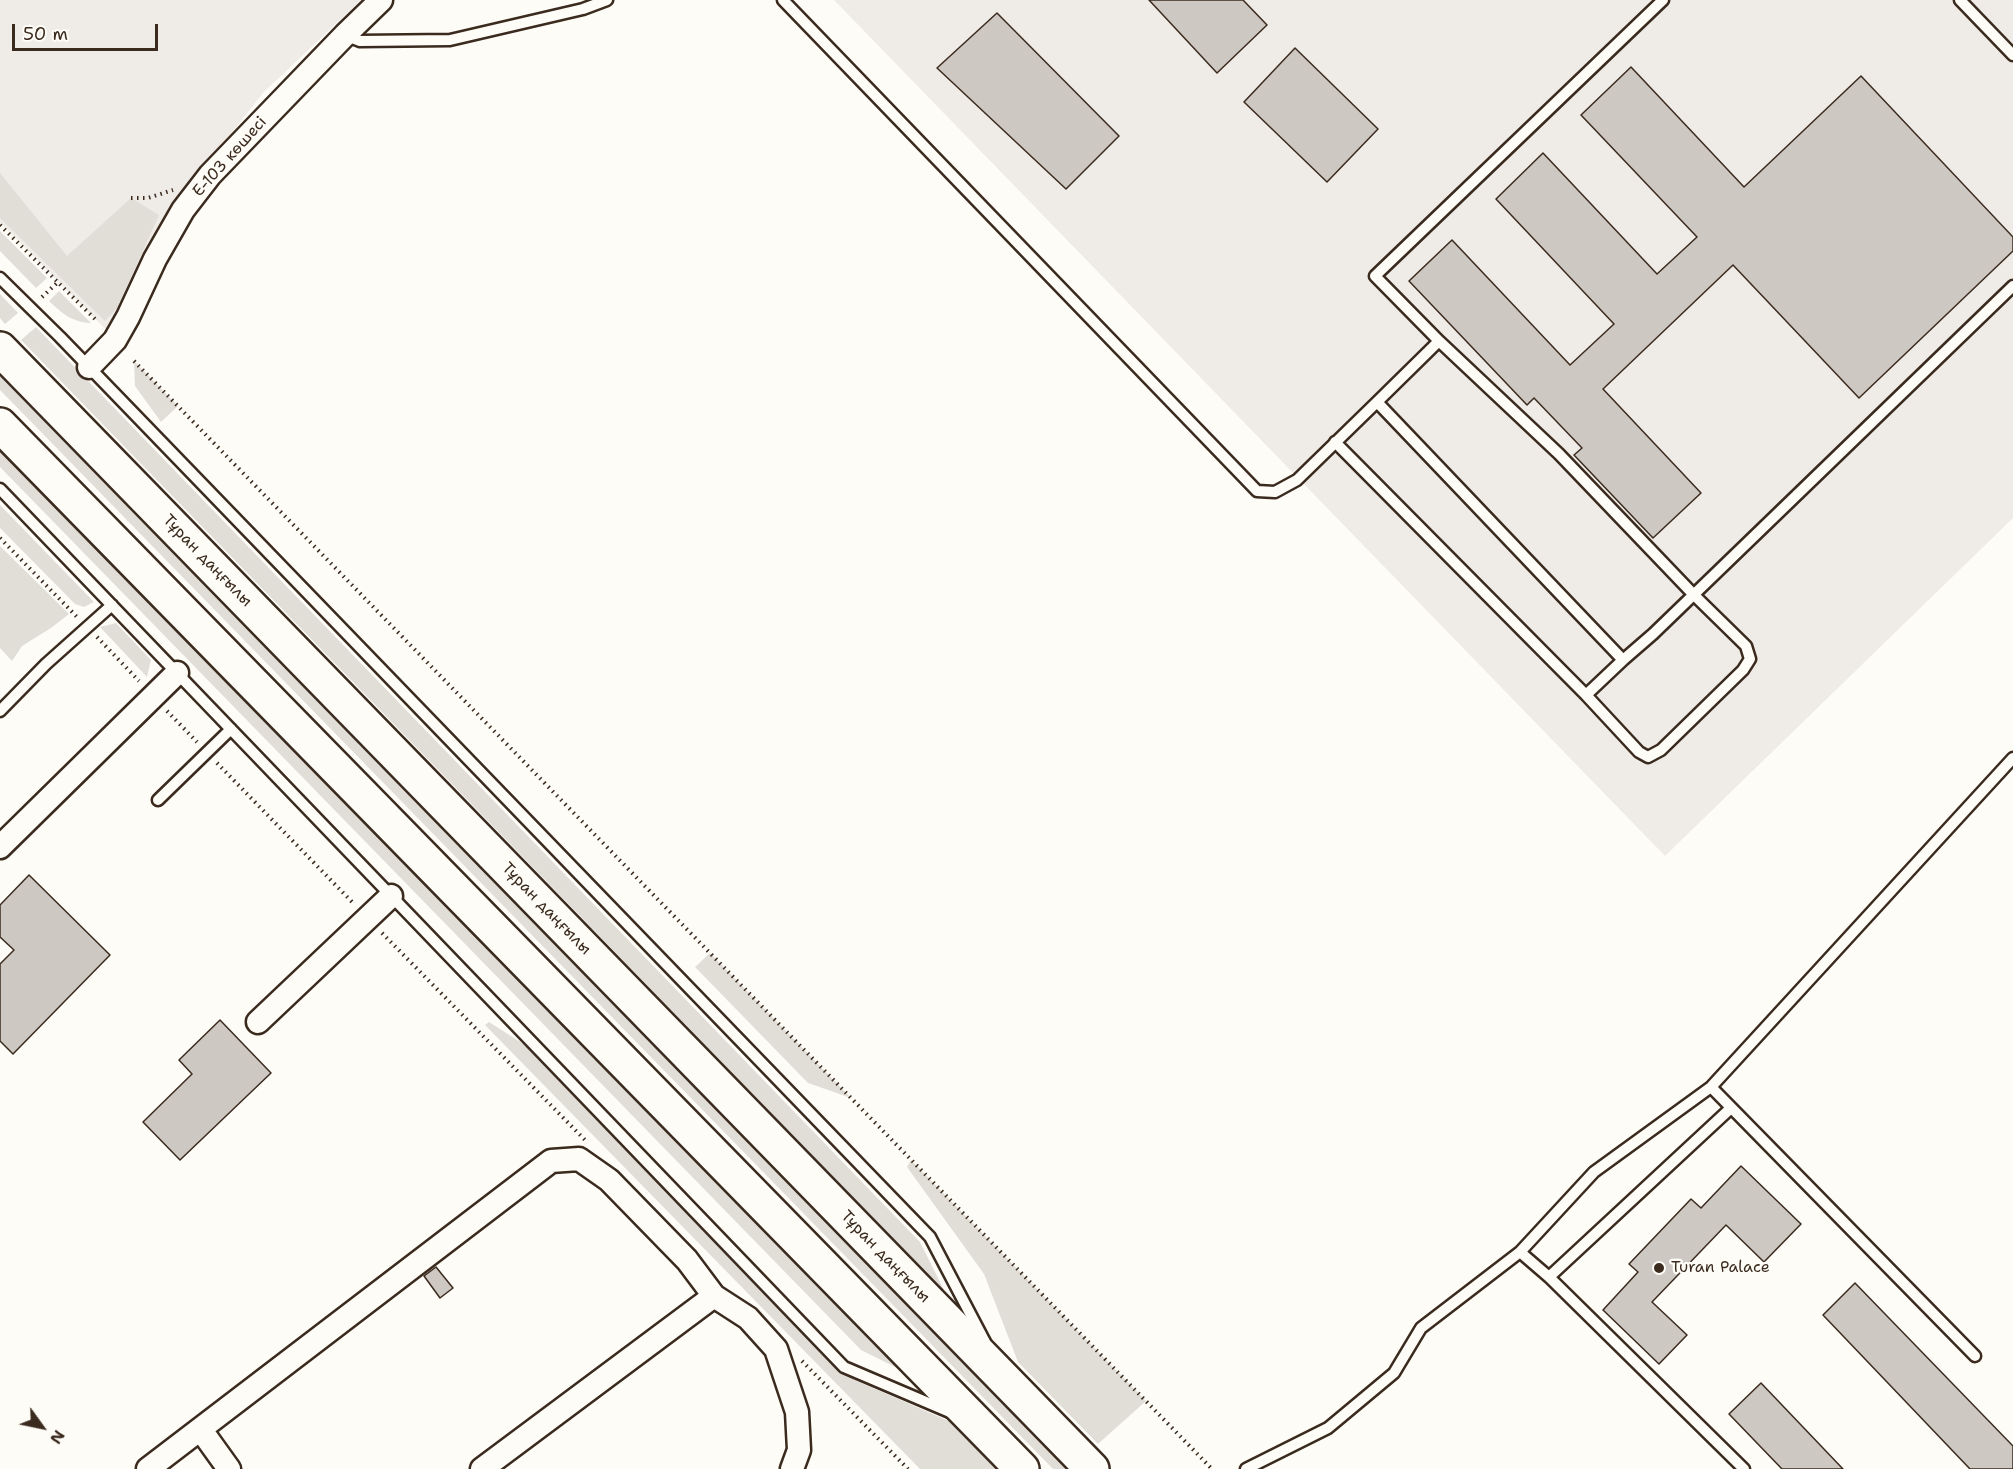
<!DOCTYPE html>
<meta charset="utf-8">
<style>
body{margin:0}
#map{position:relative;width:2013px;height:1469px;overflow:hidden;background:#fdfcf7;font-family:"Shantell Sans",sans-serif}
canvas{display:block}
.north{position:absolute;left:12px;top:1397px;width:60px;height:60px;-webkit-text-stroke:4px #fdfcf7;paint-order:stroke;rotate:123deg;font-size:16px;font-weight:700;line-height:24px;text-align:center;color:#3b2a1e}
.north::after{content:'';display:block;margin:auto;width:21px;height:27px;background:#3b2a1e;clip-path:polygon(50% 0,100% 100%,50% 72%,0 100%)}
.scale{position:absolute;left:12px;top:24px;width:146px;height:27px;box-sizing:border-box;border:3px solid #3b2a1e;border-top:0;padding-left:8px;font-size:18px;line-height:21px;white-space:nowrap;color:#3b2a1e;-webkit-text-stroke:4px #fdfcf7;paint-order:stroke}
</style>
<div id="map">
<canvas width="2013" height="1469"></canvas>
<div class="north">N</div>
<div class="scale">50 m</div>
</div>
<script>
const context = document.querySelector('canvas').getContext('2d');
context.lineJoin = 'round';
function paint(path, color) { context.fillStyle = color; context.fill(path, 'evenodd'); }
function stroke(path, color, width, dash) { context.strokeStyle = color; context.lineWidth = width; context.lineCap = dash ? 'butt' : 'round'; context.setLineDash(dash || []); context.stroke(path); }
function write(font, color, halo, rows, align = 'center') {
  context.font = font + ' "Shantell Sans",sans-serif'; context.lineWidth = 4.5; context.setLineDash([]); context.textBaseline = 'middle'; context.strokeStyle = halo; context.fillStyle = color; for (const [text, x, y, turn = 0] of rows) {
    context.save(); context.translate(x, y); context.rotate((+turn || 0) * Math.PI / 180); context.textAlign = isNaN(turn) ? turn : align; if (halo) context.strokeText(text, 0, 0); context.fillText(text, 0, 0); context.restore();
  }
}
paint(new Path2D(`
 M0 0H361L263 93 176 203 114 338 0 222Z
 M834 0H2013V518L1665 856Z`), '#efece7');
paint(new Path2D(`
 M0 173 67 256 131 198 159 215 117 308 105 321 0 218Z
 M0 231 47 278 36 288 0 251Z
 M59 291 91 323C71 322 62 313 49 301Z
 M0 294 18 313 5 324 0 318Z
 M36 327 920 1242 945 1292 21 340Z
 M134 361 178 406 161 422 135 386Z
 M0 367 1070 1467 1068 1469H1053L0 390Z
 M0 445 909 1374 861 1350 0 467Z
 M0 505 94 602 84 607 75 604 0 528Z
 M0 546 69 614 51 628 22 646 12 661 0 648Z
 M116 623 151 660 147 677 100 627Z
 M710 953 851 1098 808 1083 695 967Z
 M489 1022 525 1045 836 1368 857 1381 951 1422 1000 1469H920L485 1025Z
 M911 1160 1146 1401 1098 1444 1018 1362 984 1274 907 1167Z`), '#e1ded7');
const building = new Path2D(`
 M1149 0H1243L1267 25 1217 73Z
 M997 13 1119 136 1066 189 937 68Z
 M1295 48 1378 129 1327 182 1244 102Z
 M1631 67 1744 187 1861 76 2013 237V251L1859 398 1733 265 1603 389 1701 493 1653 538 1574 455 1582 448 1534 398 1527 405 1409 281 1452 240 1570 365 1614 324 1496 199 1543 153 1657 274 1697 237 1581 115Z
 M29 875 110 955 13 1054 0 1041V964L14 950 0 937V905Z
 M220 1020 271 1073 180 1160 143 1122 192 1074 179 1060Z
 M1741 1166 1801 1224 1764 1262 1726 1225 1652 1302 1687 1335 1659 1364 1603 1310 1638 1272 1629 1264 1691 1199 1701 1208Z
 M436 1267 453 1288 440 1298 424 1276Z
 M1855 1283 2013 1446V1469H1970L1823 1315Z
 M1761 1383 1843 1469H1782L1729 1414Z`);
paint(building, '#cdc8c2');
stroke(building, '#3b2a1e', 1.5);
const lane = new Path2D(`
 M783 0 1257 491 1275 492 1297 480 1377 402 1623 660 1653 634 2013 286
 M1960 0 2013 55
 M345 35 360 41 450 40 583 9 607 0
 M0 278 60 337 930 1237 985 1342
 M1439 341 1559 454 1694 595 1746 646 1750 659 1743 670 1661 750 1648 757 1639 752 1586 695
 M1377 402 1439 341 1375 276 1663 0
 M1335 442 1586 695 1623 660
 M0 489 844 1367 952 1413
 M0 711 46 664 112 605
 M158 800 231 729
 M1711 1087 1975 1356
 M1520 1252 1549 1277 1744 1469
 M1549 1277 1731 1108
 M1246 1469 1328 1428 1394 1373 1421 1328 1520 1252 1594 1172 1711 1087 2013 758`);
const street = new Path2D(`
 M89 367 115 340 128 317 155 259 183 210 210 175 345 35 381 0
 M0 847 177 673
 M258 1022 391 896
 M201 1430 229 1469
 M148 1469 551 1161 579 1159 609 1180 687 1260 714 1296 748 1318 776 1349 797 1412 799 1450 792 1469
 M482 1469 714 1296`);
const primary = new Path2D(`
 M0 349 1092 1469
 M0 425 1022 1469`);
stroke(lane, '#3b2a1e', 15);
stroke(street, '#3b2a1e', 27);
stroke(primary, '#3b2a1e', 38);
stroke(new Path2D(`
 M131 198H148L173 190
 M0 225 96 320
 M42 297 58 282
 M134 361 1212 1469
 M0 538 79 619
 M97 637 139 681
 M167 711 197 742
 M217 763 354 904
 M382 933 585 1140
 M802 1361 908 1469`), '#3b2a1e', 4, [1.5, 4.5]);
stroke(lane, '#fdfcf7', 10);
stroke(street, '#fdfcf7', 22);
stroke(primary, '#fdfcf7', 33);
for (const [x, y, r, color] of [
 [1659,1268,6,"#3b2a1e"]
]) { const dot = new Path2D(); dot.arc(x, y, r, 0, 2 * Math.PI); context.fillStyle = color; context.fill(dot); stroke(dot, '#fdfcf7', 2); }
write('16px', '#3b2a1e', '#fdfcf7', [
 ["Е-103 көшесі",230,157,-48],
 ["Тұран даңғылы",207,561,46],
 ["Тұран даңғылы",546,909,46],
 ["Тұран даңғылы",885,1257,46]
]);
write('16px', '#3b2a1e', '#fdfcf7', [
 ["Turan Palace",1671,1268]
], 'left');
</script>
